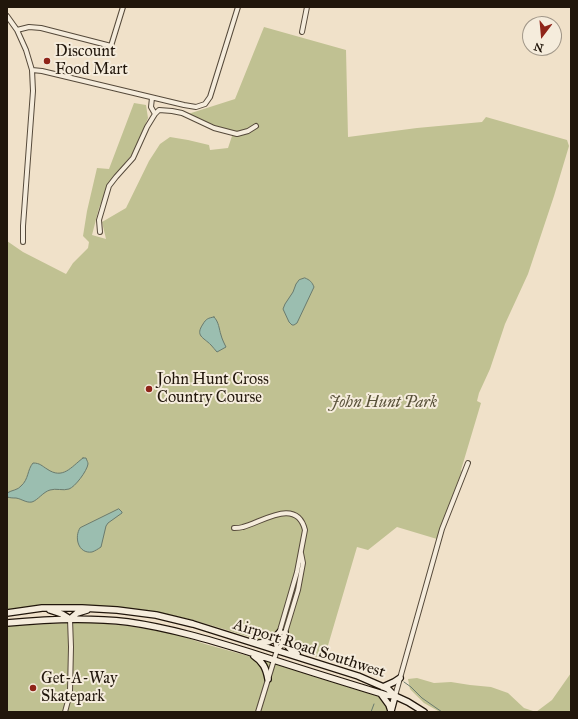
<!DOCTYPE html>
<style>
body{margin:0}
#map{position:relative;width:578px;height:719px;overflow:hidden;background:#f0e1c9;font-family:"IM FELL Great Primer",serif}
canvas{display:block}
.frame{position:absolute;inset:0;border:8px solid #21160b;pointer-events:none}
.north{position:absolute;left:522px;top:16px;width:40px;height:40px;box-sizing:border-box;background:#f5ecdc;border:1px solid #a09688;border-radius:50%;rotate:196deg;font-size:11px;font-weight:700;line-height:16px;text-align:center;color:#21160b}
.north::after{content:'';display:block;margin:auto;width:14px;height:18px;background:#8f2418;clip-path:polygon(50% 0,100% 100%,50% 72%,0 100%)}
</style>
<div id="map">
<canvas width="578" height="719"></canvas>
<div class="frame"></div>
<div class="north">N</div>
</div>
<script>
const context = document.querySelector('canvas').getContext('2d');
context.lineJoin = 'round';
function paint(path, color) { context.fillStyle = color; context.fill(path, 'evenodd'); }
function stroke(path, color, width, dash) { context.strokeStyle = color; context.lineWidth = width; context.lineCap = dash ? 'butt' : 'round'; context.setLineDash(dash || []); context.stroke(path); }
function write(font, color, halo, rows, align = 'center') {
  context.font = font + ' "IM FELL Great Primer",serif'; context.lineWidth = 4; context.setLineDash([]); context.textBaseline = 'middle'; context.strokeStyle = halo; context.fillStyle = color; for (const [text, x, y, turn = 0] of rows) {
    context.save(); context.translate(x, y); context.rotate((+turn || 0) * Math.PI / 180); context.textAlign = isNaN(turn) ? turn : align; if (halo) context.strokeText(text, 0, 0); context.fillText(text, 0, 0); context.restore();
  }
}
paint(new Path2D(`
 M264 27 346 50 348 137 417 128 482 122 486 117 567 140 569 146 554 196 528 274 505 324 490 369 479 393 477 401 481 403 461 470 462 471 450 502 437 539 397 527 368 550 357 547 324 659 193 620 158 612 129 608 74 605 7 610V241L23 252 66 274 73 263 88 248 89 242 83 236 87 211 97 168 109 169 134 103 146 105 148 118 142 133 134 152 115 175 108 188 99 208 92 235 106 239 102 222 126 208 149 161 160 144 170 137 188 140 209 145 210 150 228 148 233 133 188 114 235 99Z
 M89 622 128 626 176 634 205 644 252 657 380 697C385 701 388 706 388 712H7V626Z
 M571 673V712H440L424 703 410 689 408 679 417 678 434 683 451 682 470 685 491 687 508 693 524 708 536 712 552 700Z`), '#c0c192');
const water = new Path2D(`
 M305 278C310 280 312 282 314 287L297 323 294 325H292L289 322 283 309 285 304 293 292 296 284 299 280Z
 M214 317C219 322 219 329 221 335 222 339 224 343 226 347L217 352C215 350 213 347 211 345 203 337 195 336 203 324 206 319 208 318 214 317Z
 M83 458H86C87 461 88 462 88 464 87 471 75 487 69 489 63 491 56 488 50 490 43 492 38 500 32 502 26 503 22 499 16 498 13 498 11 498 7 497V493C12 490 18 490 21 486 29 479 27 470 33 463 40 463 42 466 47 469 63 480 71 467 83 458Z
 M119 509 122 512V513L108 523 106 526 101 547C98 549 95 551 92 552 78 554 74 537 80 528Z`);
paint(water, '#9bbeb0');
stroke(water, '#6a7b6e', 1);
stroke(new Path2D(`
 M404 682 411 687 422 698 442 712
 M371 712 374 704`), '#6a7b6e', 1);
const street = new Path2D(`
 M7 16 17 30 26 50 32 70 33 91 23 226V242
 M17 30 29 27 41 28 111 46 123 7
 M302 32 307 7
 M32 70 42 71 184 105 196 107 205 104 210 97 238 7
 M152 98 151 107 155 114
 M100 232 99 220 109 186 116 177 133 158 147 127 155 114 159 110 172 111 182 113 214 128 237 134 248 131 256 126
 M234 528C237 528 240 528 243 527 262 522 297 497 305 530L297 572 276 644 277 650 258 712
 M277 650 281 646 298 590 303 563 301 553
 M395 696 442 529 468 463
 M65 712 69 697 70 691 71 647 70 619`);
const secondary = new Path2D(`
 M50 610 62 614 70 619
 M7 613 42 608H82L117 610 156 615 193 624 358 676 388 689 395 696 408 702 424 712
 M70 619 77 613 87 610
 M7 623C47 619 88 617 128 622 170 628 210 640 249 652 295 667 340 681 386 695L395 696
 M285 633C285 643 288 649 297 654
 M259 643C269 643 274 640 280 632
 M254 656C263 662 266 668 268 679
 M383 687 394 682 400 678
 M381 694 389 705 391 711
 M391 711 395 696`);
stroke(street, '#55493a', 6);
stroke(secondary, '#21160b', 8);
stroke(street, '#f5ecdc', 4);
stroke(secondary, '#f5ecdc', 5.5);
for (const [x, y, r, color] of [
 [47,61,4,"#8f2418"],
 [149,389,4,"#8f2418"],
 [33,688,4,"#8f2418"]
]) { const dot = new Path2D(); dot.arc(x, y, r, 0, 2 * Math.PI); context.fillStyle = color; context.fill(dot); stroke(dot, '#f5ecdc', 1.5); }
write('16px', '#21160b', '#f5ecdc', [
 ["Discount",55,52],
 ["Food Mart",55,70],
 ["John Hunt Cross",157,380],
 ["Country Course",157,398],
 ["Get-A-Way",41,679],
 ["Skatepark",41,697]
], 'left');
write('italic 16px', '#59523a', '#f5ecdc', [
 ["John Hunt Park",383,403]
]);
write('16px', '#21160b', '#f5ecdc', [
 ["Airport Road Southwest",309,649,18]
]);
</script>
